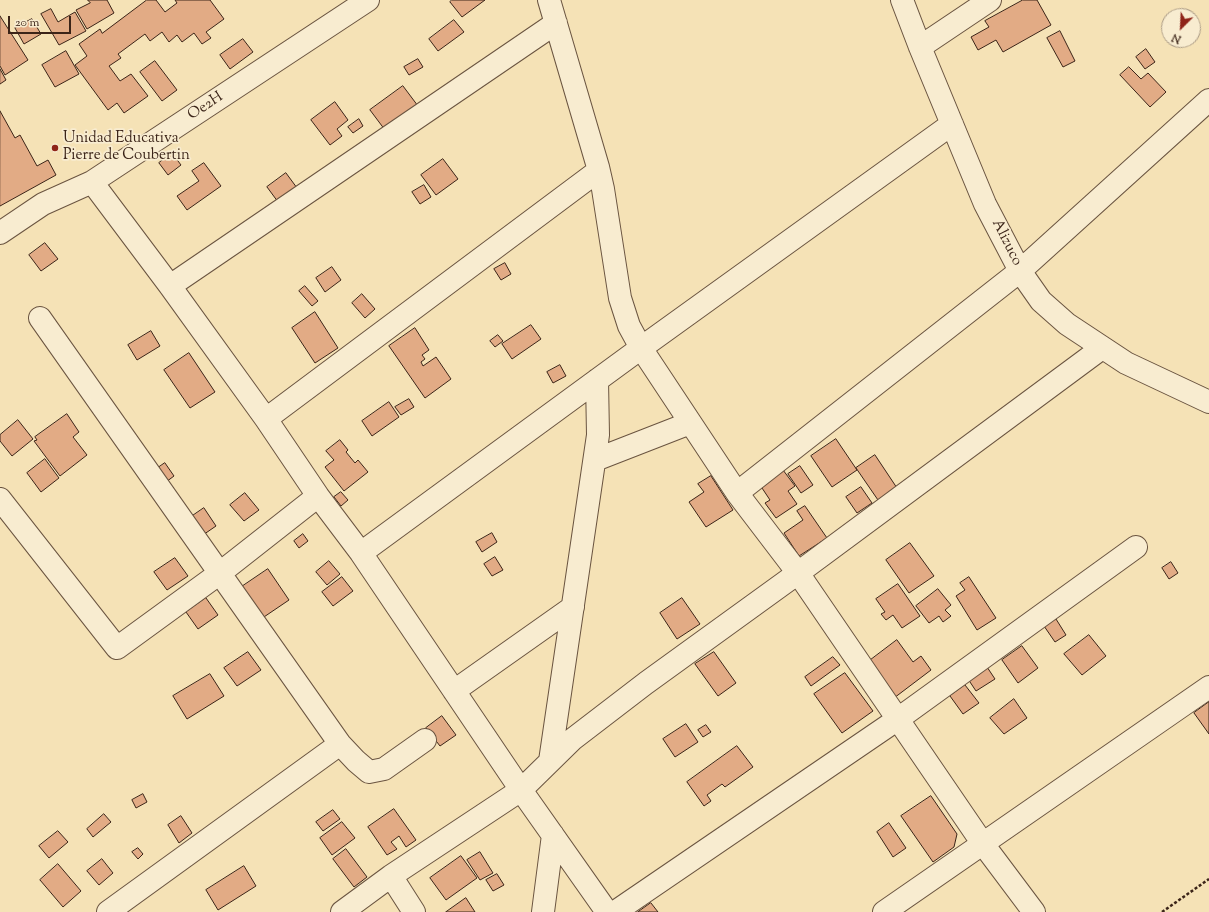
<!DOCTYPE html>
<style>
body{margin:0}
#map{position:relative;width:1209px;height:912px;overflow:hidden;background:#f5e2b6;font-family:"Sorts Mill Goudy",serif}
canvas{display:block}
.north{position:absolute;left:1161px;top:8px;width:40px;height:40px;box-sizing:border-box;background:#f8ecd0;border:1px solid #ac9c86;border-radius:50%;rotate:204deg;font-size:11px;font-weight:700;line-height:16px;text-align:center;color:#3b2418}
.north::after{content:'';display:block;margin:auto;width:14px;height:18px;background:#8f2418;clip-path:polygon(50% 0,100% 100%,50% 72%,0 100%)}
.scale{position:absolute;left:8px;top:16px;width:63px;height:18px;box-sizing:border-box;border:2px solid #3b2418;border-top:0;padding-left:5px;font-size:12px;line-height:14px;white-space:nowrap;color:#3b2418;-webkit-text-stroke:3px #f8ecd0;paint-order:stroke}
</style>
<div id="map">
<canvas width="1209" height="912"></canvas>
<div class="north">N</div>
<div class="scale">20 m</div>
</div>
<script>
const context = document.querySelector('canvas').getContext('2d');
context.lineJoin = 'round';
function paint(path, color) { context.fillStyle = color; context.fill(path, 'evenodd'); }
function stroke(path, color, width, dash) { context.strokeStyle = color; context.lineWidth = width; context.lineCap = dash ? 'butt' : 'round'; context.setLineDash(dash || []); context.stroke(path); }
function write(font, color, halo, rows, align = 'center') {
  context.font = font + ' "Sorts Mill Goudy",serif'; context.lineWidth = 3.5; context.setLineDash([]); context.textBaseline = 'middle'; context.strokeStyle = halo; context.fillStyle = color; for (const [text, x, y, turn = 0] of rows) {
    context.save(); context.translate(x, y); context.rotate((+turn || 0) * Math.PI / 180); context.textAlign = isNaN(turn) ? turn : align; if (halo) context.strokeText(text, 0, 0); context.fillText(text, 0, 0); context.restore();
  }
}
const building = new Path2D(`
 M88 0H107L114 13 87 29 76 10 90 3Z
 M147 0H156L165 12 177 3 175 0H210L224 19 206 32 211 38 202 44 194 33 182 42 177 35 169 42 162 32 150 41 145 34 118 54 121 58 109 66 120 81 131 74 148 96 124 113 117 103 108 110 75 65 87 56 79 44 100 29 102 33Z
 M452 0H485L462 17 450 2Z
 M1023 0H1037L1051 25 1003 52 996 40 978 50 971 37 989 27 985 21Z
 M51 9 58 22 75 12 86 31 59 45 41 14Z
 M0 16 28 60 5 75 0 66Z
 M32 19 41 34 24 44 15 28Z
 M454 20 464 32 438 51 429 39Z
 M1060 31 1075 61 1063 67 1047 38Z
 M243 39 253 52 230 69 220 55Z
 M1146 49 1155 62 1145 69 1136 57Z
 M66 51 79 74 55 87 42 65Z
 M418 59 423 67 409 75 404 67Z
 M155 61 177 90 162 101 140 72Z
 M1129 67 1141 79 1148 73 1166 92 1150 107 1120 75Z
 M0 69 6 80 0 84Z
 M403 86 418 106 385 130 370 110Z
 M335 102 348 120 337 129 342 136 330 145 311 120Z
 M0 111 15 138 20 135 37 166 48 160 56 175 0 206Z
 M359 119 363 126 353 133 348 127Z
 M172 153 181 165 168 175 159 163Z
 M443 159 458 179 436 195 421 175Z
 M204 163 221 186 187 210 177 196 199 181 192 171Z
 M286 173 300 192 281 206 267 187Z
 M424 185 431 197 420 204 412 192Z
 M45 243 58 259 41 271 29 255Z
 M505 263 511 274 501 280 494 269Z
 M332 267 341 280 325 292 316 278Z
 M305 286 318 301 312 306 299 291Z
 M362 294 375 309 365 318 352 303Z
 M315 312 338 348 315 363 292 328Z
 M531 325 541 339 512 359 502 344Z
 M415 328 429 350 422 355 425 359 421 362 423 366 436 357 451 379 425 398 389 346Z
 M151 331 160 346 137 360 128 345Z
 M498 335 503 341 495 347 490 341Z
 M189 353 215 392 190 408 164 370Z
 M560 365 566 376 553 383 547 372Z
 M409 399 414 407 401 415 395 407Z
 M389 402 399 417 372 436 362 421Z
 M67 414 79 432 73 437 87 455 60 476 34 441 37 440 35 437Z
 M18 420 33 439 12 456 0 441V435Z
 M836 439 857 470 832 487 811 456Z
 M340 440 348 450 346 452 355 463 358 460 368 472 344 491 325 467 334 460 326 451Z
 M875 455 897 488 878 500 856 468Z
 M45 459 59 478 41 492 27 473Z
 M165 463 174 476 162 485 152 472Z
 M800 466 813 485 801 493 788 474Z
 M783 470 795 486 788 491 797 504 776 518 765 503 770 500 760 485Z
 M711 476 733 510 706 527 689 502 704 492 698 484Z
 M861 487 872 503 857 513 846 497Z
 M341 492 348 500 341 506 334 497Z
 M245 493 259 510 244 521 230 505Z
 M805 506 827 538 799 556 784 533 803 520 797 511Z
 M204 508 216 526 200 537 188 519Z
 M492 533 497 542 482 552 476 542Z
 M303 534 308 541 299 548 294 541Z
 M910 543 934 576 909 593 886 560Z
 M495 557 503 570 492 576 484 564Z
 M175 558 188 576 167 590 154 572Z
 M329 561 340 574 327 585 316 572Z
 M1171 562 1178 573 1169 579 1162 568Z
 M268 569 289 600 258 621 237 590Z
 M342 577 353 591 333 606 322 592Z
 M969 577 996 618 977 630 956 596 965 590 960 583Z
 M898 584 920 616 902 628 893 615 886 620 881 614 885 612 876 599Z
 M938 589 951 605 945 610 951 616 943 622 939 616 929 623 916 606Z
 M206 598 218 615 198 629 186 612Z
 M682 598 700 624 677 639 660 613Z
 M1056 619 1066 635 1055 642 1044 626Z
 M1089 635 1106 656 1082 675 1064 654Z
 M897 640 913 662 921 656 931 670 894 698 868 662Z
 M1022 646 1038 668 1018 683 1002 660Z
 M248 652 261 670 237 686 224 668Z
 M714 652 736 683 718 696 695 664Z
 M833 657 840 665 811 686 805 677Z
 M987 667 995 679 976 691 968 679Z
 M845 673 873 711 842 733 814 694Z
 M210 674 224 696 187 719 173 696Z
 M965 685 979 703 963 714 950 696Z
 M1014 699 1027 718 1004 734 990 718Z
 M1209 702V734L1194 713Z
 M442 716 456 735 440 746 426 728Z
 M686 724 698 742 675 757 663 739Z
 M706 725 711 732 703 737 698 730Z
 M737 746 753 767 725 787 722 784 707 795 711 801 704 806 687 782Z
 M143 794 147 802 136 808 132 800Z
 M931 796 957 834 954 847 933 862 901 816Z
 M394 809 416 840 406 847 399 836 391 842 397 849 387 855 368 827Z
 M333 810 340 819 323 831 316 822Z
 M104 814 111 822 93 837 87 829Z
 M181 816 192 833 179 843 168 825Z
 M342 822 355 838 332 855 320 838Z
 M889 823 906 848 893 857 877 832Z
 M58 831 68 842 49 858 39 846Z
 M138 848 143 854 138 859 132 852Z
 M346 849 367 877 354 887 333 859Z
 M480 852 493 873 480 880 467 860Z
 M461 856 477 878 446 900 430 878Z
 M102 859 113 873 99 885 87 871Z
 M58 864 81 891 63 907 40 880Z
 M244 866 256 886 218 910 206 890Z
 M497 874 504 885 493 891 486 880Z
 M466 898 475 912H446Z
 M651 903 658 912H638Z`);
paint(building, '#e2ab85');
stroke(building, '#3b2418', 1);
const minor = new Path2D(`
 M549 0 598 167 603 189 620 298 629 326 641 348 737 493 798 573 983 844 1034 912
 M902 0 920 47 985 204 1020 271 1041 301 1067 324 1126 363 1209 402
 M920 47 990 0
 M92 182 170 286 266 419 318 496 361 553 521 790 607 912
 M0 233 43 204 92 182 368 0
 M170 286 556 23
 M40 318 340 744 356 761 369 772 384 769 425 740
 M266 419 598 171
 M595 460 690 423
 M737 493 1020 271 1209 100
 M0 499 117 648 220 573 318 496
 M361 553 641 348 952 124
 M454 691 573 607
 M550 761 598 435 597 380
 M391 876 414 912
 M108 912 340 744
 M342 912 391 876 521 790 573 739 646 683 798 573 1102 348
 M543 912 553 835
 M615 912 898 719 1136 547
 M884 912 1209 687`);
stroke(minor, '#6a5440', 24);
stroke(new Path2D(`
 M1162 912 1209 879`), '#3b2418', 2.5, [3, 2]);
stroke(minor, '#f8ecd0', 22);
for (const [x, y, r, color] of [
 [55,148,4,"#8f2418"]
]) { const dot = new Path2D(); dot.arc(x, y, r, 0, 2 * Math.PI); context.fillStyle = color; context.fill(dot); stroke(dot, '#f8ecd0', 1.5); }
write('15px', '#3b2418', '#f8ecd0', [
 ["Oe2H",206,107,-33],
 ["Alizuco",1006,243,63]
]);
write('15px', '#3b2418', '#f8ecd0', [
 ["Unidad Educativa",63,139],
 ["Pierre de Coubertin",63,156]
], 'left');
</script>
